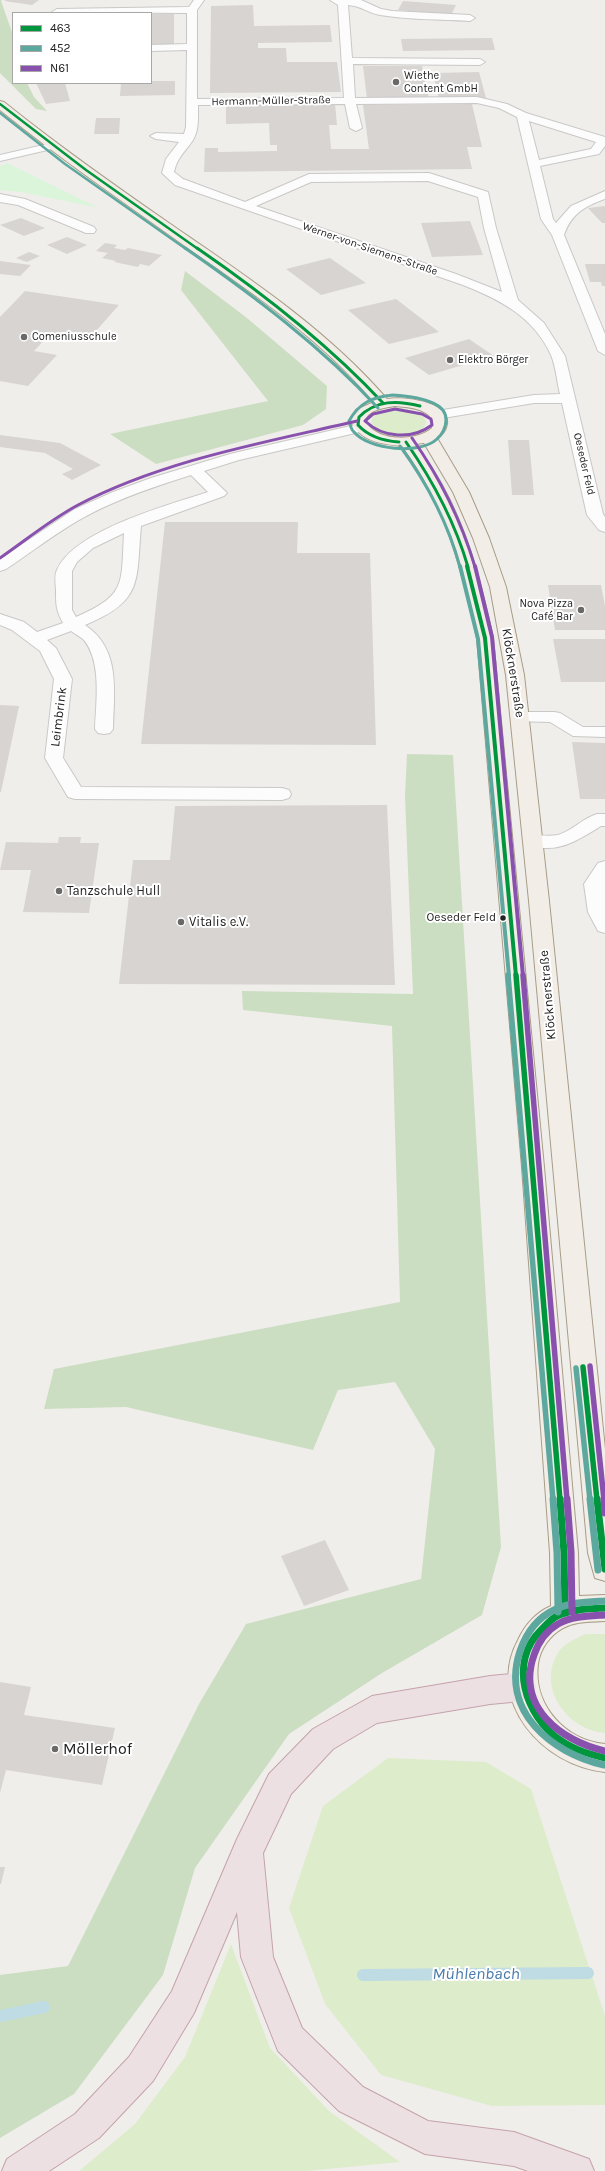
<!DOCTYPE html>
<meta charset="utf-8">
<style>
body{margin:0}
#map{position:relative;width:605px;height:2171px;overflow:hidden;background:#f0eeeb;font-family:Karla,sans-serif}
canvas{display:block}
.legend{position:absolute;left:12px;top:12px;width:140px;height:72px;box-sizing:border-box;background:#fff;border:1px solid #a7a7a7;margin:0;padding:5px 7px;list-style:none;font-size:12px;color:#222}
.legend li{display:flex;align-items:center;gap:8px;height:20px}
.legend b{width:20px;border:1px solid #a7a7a7}
</style>
<div id="map">
<canvas width="605" height="2171"></canvas>
<ul class="legend">
<li><b style="height:5px;background:#00963e"></b>463</li>
<li><b style="height:5px;background:#5ca89f"></b>452</li>
<li><b style="height:5px;background:#8951ae"></b>N61</li>
</ul>
</div>
<script>
const context = document.querySelector('canvas').getContext('2d');
context.lineJoin = 'round';
function paint(path, color) { context.fillStyle = color; context.fill(path, 'evenodd'); }
function stroke(path, color, width, dash) { context.strokeStyle = color; context.lineWidth = width; context.lineCap = dash ? 'butt' : 'round'; context.setLineDash(dash || []); context.stroke(path); }
function write(font, color, halo, rows, align = 'center') {
  context.font = font + ' Karla,sans-serif'; context.lineWidth = 4; context.setLineDash([]); context.textBaseline = 'middle'; context.strokeStyle = halo; context.fillStyle = color; for (const [text, x, y, turn = 0] of rows) {
    context.save(); context.translate(x, y); context.rotate((+turn || 0) * Math.PI / 180); context.textAlign = isNaN(turn) ? turn : align; if (halo) context.strokeText(text, 0, 0); context.fillText(text, 0, 0); context.restore();
  }
}
paint(new Path2D(`
 M401 408C411 410 421 412 426 421L425 426C413 439 380 439 371 422 375 409 390 409 401 408Z
 M586 1634H605V1733C568 1730 536 1688 558 1653 564 1643 575 1639 586 1634Z
 M388 1758 486 1762 531 1789 605 2016V2105L492 2106 381 2075 325 2004 289 1908 323 1806Z
 M231 1944 270 2048 329 2111 400 2162 307 2171H79L135 2124 185 2057Z`), '#ddeccb');
paint(new Path2D(`
 M0 0H2L1 1 13 35V83H27L34 97 47 111 36 109 0 73Z
 M185 271 247 318 327 386 326 409 303 425 156 464 110 434 268 401 181 290Z
 M407 754 453 755 501 1547 482 1615 382 1673 289 1734 195 1868 163 1975 74 2094 0 2138V1975L68 1966 199 1704 246 1624 421 1579 435 1449 395 1382 338 1390 313 1450 126 1407 44 1409 54 1369 400 1302 392 1026 243 1010 242 991 413 994 405 796Z`), '#cbdec1');
paint(new Path2D(`
 M7 163 99 208 21 192 0 190V166Z`), '#daf5da');
stroke(new Path2D(`
 M363 1975 588 1973
 M0 2016 44 2007`), '#bfdbe3', 12);
paint(new Path2D(`
 M6 0H39L32 5 4 1Z
 M403 1 456 5 451 15 398 10Z
 M253 5 254 26 330 25 332 42 258 43V48H286L287 62H337L341 92 210 93 211 6Z
 M151 14H174V46H151Z
 M492 38 495 50 403 51 401 39Z
 M363 66H422L429 98 367 99Z
 M479 72 486 98 439 99 433 73Z
 M151 81H175V95L120 96 121 83H151Z
 M36 83H65L70 101 46 104Z
 M335 104 337 125H329L331 149H369L363 105 472 104 482 147H467L472 169 204 172 205 148H218V152L277 151V145H270L269 123 226 124V105Z
 M96 118H120L119 134H94Z
 M605 206V223H602L588 208Z
 M21 218 45 228 24 236 0 225Z
 M470 221 483 255 432 257 421 223Z
 M67 237 87 245 67 254 47 245Z
 M105 243 117 245 114 248 125 250 128 248 162 255 149 266 140 264 138 267 114 262 116 261 102 258 108 253 96 251Z
 M29 252 40 256 27 262 16 258Z
 M330 258 366 283 321 295 286 269Z
 M0 261 31 265 20 276 0 274Z
 M585 264H605V286H602L601 282H590Z
 M25 291 119 305 88 340 50 334 34 351 57 355 28 386 0 381V317Z
 M396 299 439 332 389 344 348 310Z
 M469 339 494 356 429 375 405 358Z
 M0 435 60 443 101 465 72 480 62 474 73 469 45 453 0 447Z
 M508 440H529L534 495H512Z
 M165 522H298L297 553H370L376 745 141 744Z
 M548 585H601L605 606V630H555Z
 M553 639H605V682H561Z
 M0 705 19 706 1 792H0Z
 M572 742 605 743V799H580Z
 M387 805 395 985 119 984 133 860H170L175 806Z
 M59 837H81L80 843H99L89 913 23 912 31 870H0L6 842 58 843Z
 M325 1540 349 1590 304 1606 281 1556Z
 M0 1682 31 1687 24 1715 115 1728 102 1785 6 1770 0 1793Z
 M0 1867H5L1 1884H0Z`), '#d7d4d2');
const minor = new Path2D(`
 M194 0H204L197 10V99L344 98 338 5 330 0H361L381 9 392 11 470 15 475 18 470 21C440 19 409 20 380 15 368 13 362 6 348 5L352 58 480 59 485 62 480 65 353 64 355 98 477 97 507 104 526 113 605 137V146L599 154 540 166 553 219 556 223 571 206 605 191V199C585 206 571 214 564 235L605 334V355L598 351 552 235 541 219 517 117 499 108 477 103 356 104 362 128 356 131 350 128 345 104 198 105C198 117 199 130 193 140 186 151 177 157 174 172L183 179 245 202 309 174 429 173 488 192 496 228 518 300 544 323 565 356 603 514 605 517V532L599 530 587 515 562 403H534L437 419 432 418 430 415 432 412 437 411 534 395 560 394C557 382 556 367 551 355 534 317 499 299 463 285L175 185 162 173 166 159 179 142 156 139 150 136 156 133 184 134 186 127 187 50 151 51V45L187 44V13L52 12 57 9 189 7ZM529 121 596 142 591 149 539 160ZM428 181 478 197 484 228 502 292 456 274 256 206 311 182Z
 M52 143 58 146 56 148 0 161V155Z
 M0 194 25 199 94 227 96 230 94 233H86L18 205 0 202Z
 M359 424 364 425 366 428 364 431 239 460 204 471 224 490 227 493 224 496 141 526C136 581 144 601 85 625 121 649 114 691 113 729L110 733 104 734 98 733 95 729C96 703 102 662 84 640 81 637 75 634 71 631L47 640 56 648 72 679 63 758 81 787 282 788 289 790 291 794 289 798 282 800 75 799 68 797 45 758 54 679 40 651 12 630 0 625V614L24 622 37 632 63 623C56 610 56 605 56 591 56 585 54 575 57 570 74 530 169 505 208 492L191 475C156 486 120 498 88 515 59 530 32 552 6 569L0 571V559L75 509 113 492 151 478 230 454ZM124 533C121 584 127 595 76 617L72 610V571L77 562 93 548Z
 M520 712H554L560 713 583 727H605V737L573 736 550 722 514 721 511 717 514 713Z
 M597 814H605V826H601C575 842 558 854 526 845L523 841 526 837C537 834 548 837 558 835 572 831 583 818 597 814Z
 M605 861V933L598 931 588 912 584 884 598 863Z`);
const major = new Path2D(`
 M0 101 4 102C61 148 121 190 182 232 255 282 329 332 387 399 402 396 450 401 447 424 446 430 442 435 437 438L469 492 489 538 506 587 524 675 549 901 605 1449V1581L595 1578 588 1553 529 901 506 675 490 587 473 538 453 492 424 443 415 444C460 501 478 568 493 638L544 1167 578 1553 579 1596 605 1595V1621C591 1622 576 1621 563 1628 550 1635 540 1649 538 1664 533 1705 565 1740 605 1744V1772C543 1766 485 1701 518 1640 525 1625 535 1613 551 1606L550 1553 522 1167 477 638C462 569 445 503 402 446 380 444 360 441 350 420L356 410 374 402C323 342 259 297 195 253 129 206 63 161 0 110ZM395 406C407 407 427 408 433 421L432 428C416 442 375 442 365 420 370 409 384 408 395 406Z`);
const highway = new Path2D(`
 M522 1673 532 1677 536 1687 532 1697 522 1701 490 1704 377 1723 333 1749 291 1794 263 1853 273 1957 302 2028 363 2087 428 2121 514 2132 589 2159 594 2171H528L514 2166 425 2154 339 2111 278 2051 241 1957 237 1912 194 2013 153 2081 99 2138 49 2171H2L7 2159 75 2114 129 2057 172 1991 237 1839 269 1774 313 1729 372 1696 490 1676Z`);
stroke(minor, '#c9c8c7', 2);
stroke(major, '#a79c86', 2);
stroke(highway, '#c5a2ac', 2);
paint(minor, '#fdfcfc');
paint(major, '#f3ede7');
paint(highway, '#ece0e2');
stroke(new Path2D(`
 M0 104 86 170 198 249`), '#00963e', 2.5);
stroke(new Path2D(`
 M197 248C264 294 327 343 383 403
 M399 442C383 441 369 437 358 425L359 417C376 400 397 400 420 406
 M406 442C433 481 455 522 468 567`), '#00963e', 3);
stroke(new Path2D(`
 M467 566 485 638 516 976`), '#00963e', 4);
stroke(new Path2D(`
 M516 975 560 1500
 M583 1367 597 1500`), '#00963e', 5.5);
stroke(new Path2D(`
 M560 1499 564 1553 565 1612
 M597 1499 605 1569
 M605 1608C589 1609 572 1609 557 1616 551 1619 546 1625 541 1630 508 1662 525 1716 560 1740 574 1750 589 1754 605 1758`), '#00963e', 7);
stroke(new Path2D(`
 M0 113 65 164 186 249`), '#5ca89f', 2.5);
stroke(new Path2D(`
 M185 248C254 296 321 346 378 408
 M393 395C408 396 447 399 446 420 446 427 442 435 437 439 420 455 369 450 354 432 351 430 350 424 349 421 359 403 372 397 393 395Z
 M400 446C427 483 448 523 460 567`), '#5ca89f', 3);
stroke(new Path2D(`
 M460 566 478 639 509 976`), '#5ca89f', 4);
stroke(new Path2D(`
 M508 975 553 1500
 M576 1368 590 1500`), '#5ca89f', 5.5);
stroke(new Path2D(`
 M553 1499 557 1553 558 1612
 M590 1499 598 1570
 M604 1765C551 1753 500 1711 520 1651 526 1634 537 1618 554 1610 570 1602 588 1602 605 1601`), '#5ca89f', 7);
stroke(new Path2D(`
 M395 409 422 414 431 419 432 425C412 440 383 438 365 421L373 414Z
 M412 438C440 478 461 520 475 567
 M0 558C26 540 50 520 78 505 164 460 263 443 357 421`), '#8951ae', 3);
stroke(new Path2D(`
 M475 566 492 637 523 976`), '#8951ae', 4);
stroke(new Path2D(`
 M523 975 567 1500
 M590 1366 604 1500`), '#8951ae', 5.5);
stroke(new Path2D(`
 M567 1499 571 1552 572 1612
 M604 1499 605 1513
 M605 1615C589 1616 572 1616 558 1624 546 1631 538 1643 534 1655 516 1706 560 1741 605 1751`), '#8951ae', 7);
for (const [x, y, r, color] of [
 [396,82,4,"#6a6968"],
 [24,337,4,"#6a6968"],
 [450,360,4,"#6a6968"],
 [581,610,4,"#6a6968"],
 [59,891,4,"#6a6968"],
 [503,918,3.5,"#222"],
 [181,922,4,"#6a6968"],
 [55,1749,4,"#6a6968"]
]) { const dot = new Path2D(); dot.arc(x, y, r, 0, 2 * Math.PI); context.fillStyle = color; context.fill(dot); stroke(dot, '#fff', 1.5); }
write('11px', '#222', '#fff', [
 ["Wiethe",404,76],
 ["Content GmbH",404,89],
 ["Comeniusschule",32,337],
 ["Elektro Börger",458,360],
 ["Nova Pizza",573,604,"right"],
 ["Café Bar",573,617,"right"]
], 'left');
write('11px', '#222', '#fff', [
 ["Hermann-Müller-Straße",271,101,-1],
 ["Werner-von-Siemens-Straße",370,249,19],
 ["Oeseder Feld",584,464,77]
]);
write('12px', '#222', '#fff', [
 ["Oeseder Feld",496,918]
], 'right');
write('13px', '#222', '#fff', [
 ["Klöcknerstraße",513,673,81],
 ["Leimbrink",59,717,-83],
 ["Klöcknerstraße",548,995,-95]
]);
write('13px', '#222', '#fff', [
 ["Tanzschule Hull",67,891],
 ["Vitalis e.V.",189,922]
], 'left');
write('16px', '#222', '#fff', [
 ["Möllerhof",63,1749]
], 'left');
write('italic 17px', '#4a7aab', '#fff', [
 ["Mühlenbach",476,1974]
]);
</script>
